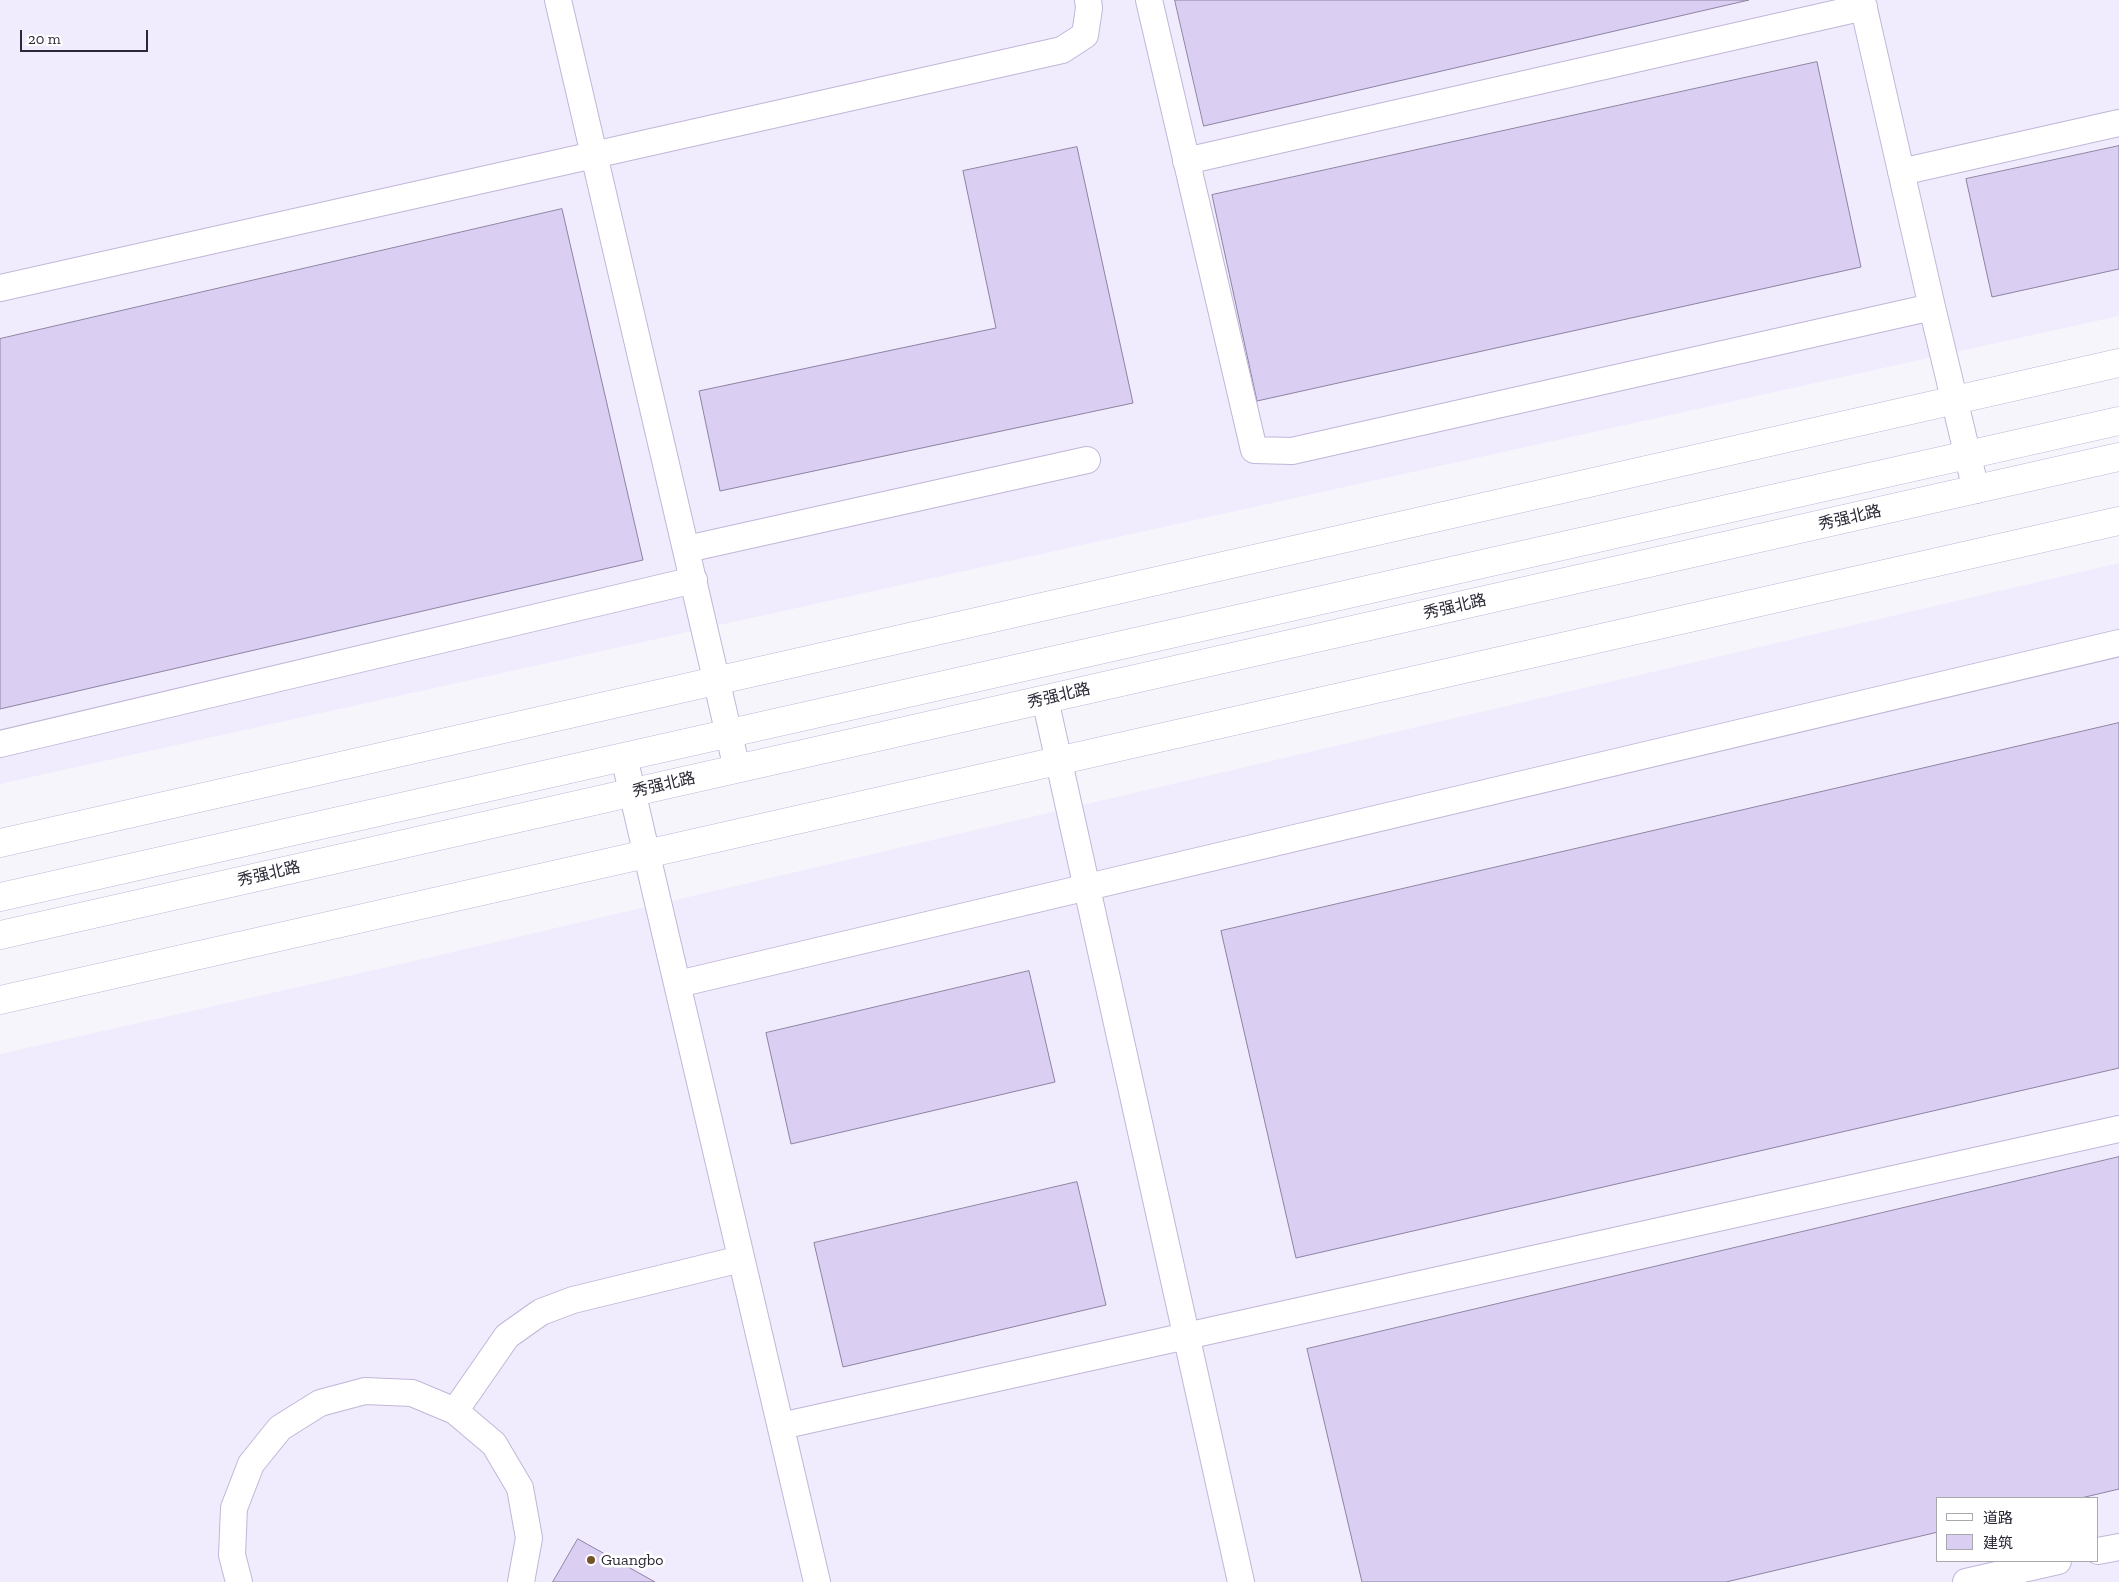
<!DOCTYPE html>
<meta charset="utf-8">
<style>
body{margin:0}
#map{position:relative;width:2119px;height:1582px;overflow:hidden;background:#f7f5fc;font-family:"Zilla Slab","Noto Sans SC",serif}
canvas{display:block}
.legend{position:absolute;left:1936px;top:1497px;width:162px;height:65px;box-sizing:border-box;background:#fff;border:1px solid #aaa9ae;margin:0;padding:6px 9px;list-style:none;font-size:15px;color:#2b2734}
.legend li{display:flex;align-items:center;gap:10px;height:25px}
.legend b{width:25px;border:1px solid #aaa9ae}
.scale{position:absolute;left:20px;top:30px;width:128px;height:22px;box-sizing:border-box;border:2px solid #2b2734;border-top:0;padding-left:6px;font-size:15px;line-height:18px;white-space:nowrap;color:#2b2734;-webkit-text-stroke:4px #fff;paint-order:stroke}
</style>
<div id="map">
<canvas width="2119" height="1582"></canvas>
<ul class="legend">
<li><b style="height:6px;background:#fff"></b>道路</li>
<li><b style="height:14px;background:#dacff2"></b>建筑</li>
</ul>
<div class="scale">20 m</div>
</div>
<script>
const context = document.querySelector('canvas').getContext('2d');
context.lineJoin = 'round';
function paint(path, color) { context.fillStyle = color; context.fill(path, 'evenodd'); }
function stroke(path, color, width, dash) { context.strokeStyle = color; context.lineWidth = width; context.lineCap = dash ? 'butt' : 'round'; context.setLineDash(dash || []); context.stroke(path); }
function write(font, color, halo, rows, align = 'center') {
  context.font = font + ' "Zilla Slab","Noto Sans SC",serif'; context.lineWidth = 5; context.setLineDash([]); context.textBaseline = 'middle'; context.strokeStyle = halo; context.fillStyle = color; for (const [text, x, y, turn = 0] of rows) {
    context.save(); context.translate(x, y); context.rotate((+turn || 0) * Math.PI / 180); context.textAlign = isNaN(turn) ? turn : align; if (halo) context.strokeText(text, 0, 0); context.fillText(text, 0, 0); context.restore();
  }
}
paint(new Path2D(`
 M0 0H2119V316L0 784Z
 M2119 563V1582H0V1054L414 961ZM1938 1498H2098V1561H1938Z`), '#f1ecfd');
const building = new Path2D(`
 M1175 0H1749L1204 126Z
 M1817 62 1861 267 1257 401 1212 195Z
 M2119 146V269L1992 297 1966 179Z
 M1077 147 1133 403 720 491 699 391 996 328 963 171Z
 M562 209 643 560 0 709V339Z
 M2119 723V1068L1296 1258 1221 931Z
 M1029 971 1055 1082 791 1144 766 1033Z
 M2119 1157V1489L2081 1498H1938V1532L1726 1582H1362L1307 1349Z
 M1077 1182 1106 1305 843 1367 814 1243Z
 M578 1539 655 1582H553Z`);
paint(building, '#dacff2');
stroke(building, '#8d83a3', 1);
const lane = new Path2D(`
 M558 0 737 769
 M1149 0 1254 450 1292 451 1932 307
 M1862 0 1932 307 1976 490
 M1186 161 1864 7
 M1901 172 2119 123
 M0 288 1062 50 1085 35 1089 8 1088 0
 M687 549 1087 460
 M1045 699 1241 1582
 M0 744 694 580
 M624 757 817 1582
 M678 984 2119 643
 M455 1411 507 1336 541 1312 573 1300 741 1259
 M781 1426 2119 1129
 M2098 1551 2119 1547
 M239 1582 232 1555 234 1508 251 1464 280 1428 320 1403 365 1391 412 1393 455 1411 494 1444 520 1488 529 1538 521 1582
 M1966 1582 2058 1561`);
const secondary = new Path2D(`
 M0 843 2119 363
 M0 897 2119 421
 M0 935 2119 457
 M0 1000 2119 521`);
stroke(lane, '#c0b6d8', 28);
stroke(secondary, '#c0b6d8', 29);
stroke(lane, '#fff', 26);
stroke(secondary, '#fff', 28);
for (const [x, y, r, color] of [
 [591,1560,5,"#74532a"]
]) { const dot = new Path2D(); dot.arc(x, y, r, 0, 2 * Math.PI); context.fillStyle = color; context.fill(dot); stroke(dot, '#fff', 2); }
write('16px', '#2b2734', '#fff', [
 ["秀强北路",1850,518,-13],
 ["秀强北路",1455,607,-13],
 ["秀强北路",1059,696,-13],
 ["秀强北路",664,785,-13],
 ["秀强北路",269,874,-13]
]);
write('16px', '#2b2734', '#fff', [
 ["Guangbo",601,1560]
], 'left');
</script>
